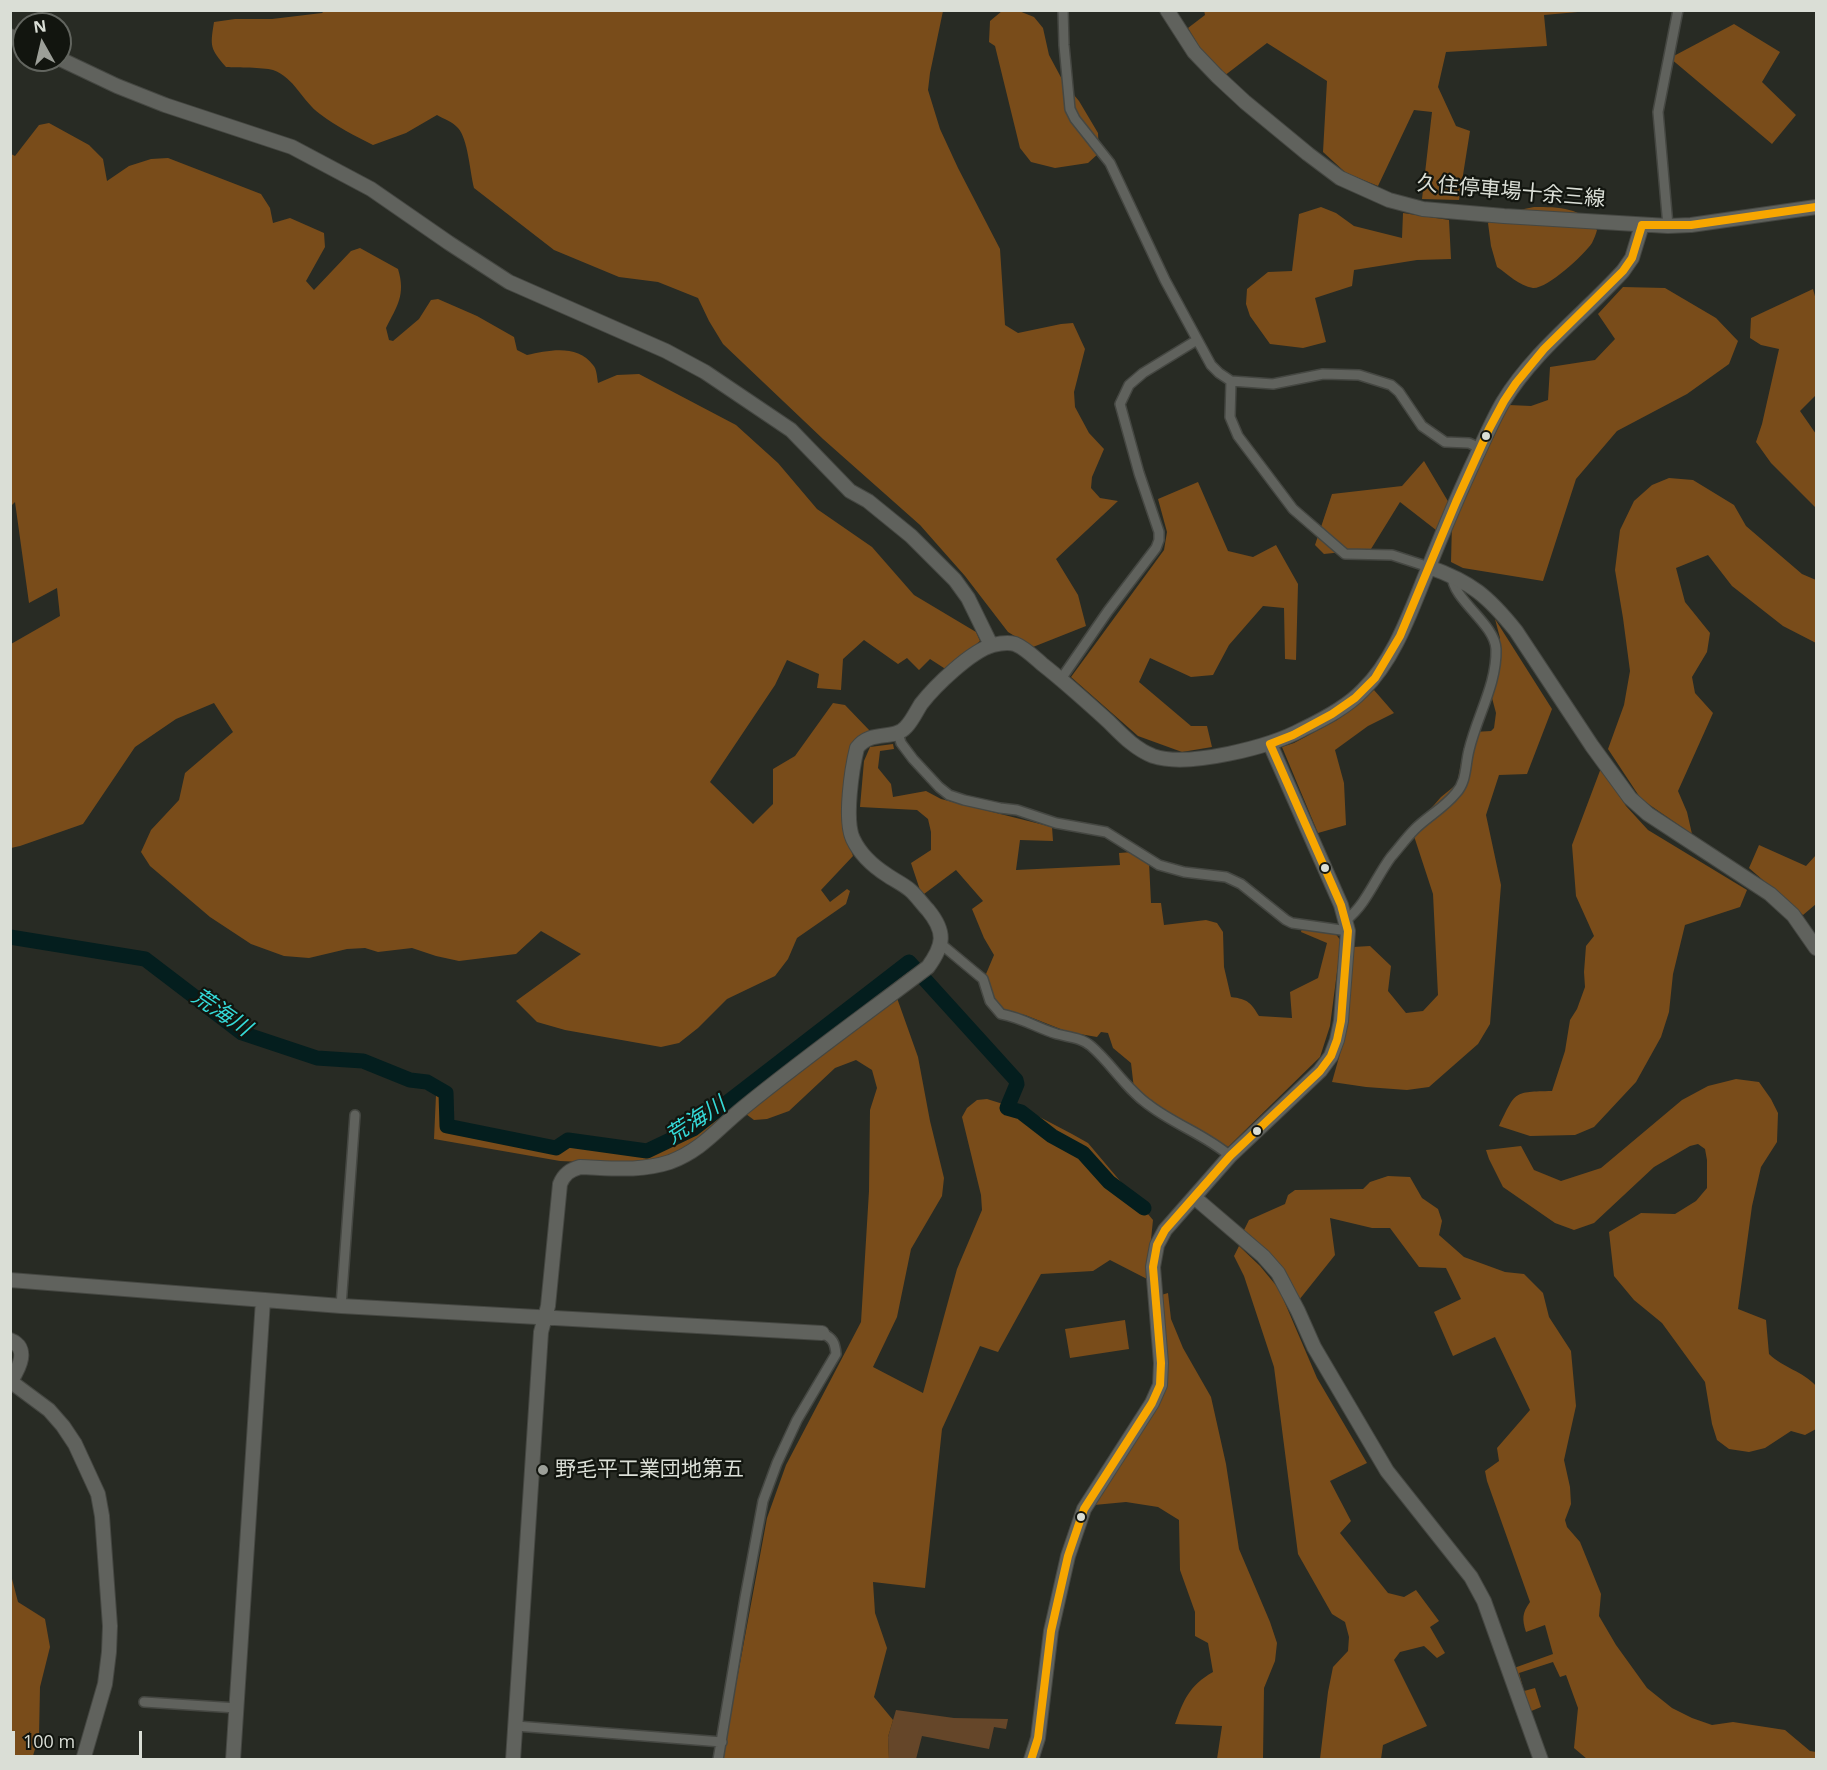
<!DOCTYPE html>
<meta charset="utf-8">
<style>
body{margin:0}
#map{position:relative;width:1827px;height:1770px;overflow:hidden;background:#282b24;font-family:"Open Sans",sans-serif}
canvas{display:block}
.frame{position:absolute;inset:0;border:12px solid #daded6;pointer-events:none}
.north{position:absolute;left:12px;top:12px;width:60px;height:60px;box-sizing:border-box;background:#12150f;border:2px solid #62655f;border-radius:50%;rotate:352deg;font-size:16px;font-weight:700;line-height:24px;text-align:center;color:#daded6}
.north::after{content:'';display:block;margin:auto;width:21px;height:27px;background:#9c9f98;clip-path:polygon(50% 0,100% 100%,50% 72%,0 100%)}
.scale{position:absolute;left:12px;top:1731px;width:130px;height:27px;box-sizing:border-box;border:3px solid #daded6;border-top:0;padding-left:8px;font-size:18px;line-height:21px;white-space:nowrap;color:#daded6;-webkit-text-stroke:4px #12150f;paint-order:stroke}
</style>
<div id="map">
<canvas width="1827" height="1770"></canvas>
<div class="frame"></div>
<div class="north">N</div>
<div class="scale">100 m</div>
</div>
<script>
const context = document.querySelector('canvas').getContext('2d');
context.lineJoin = 'round';
function paint(path, color) { context.fillStyle = color; context.fill(path, 'evenodd'); }
function stroke(path, color, width, dash) { context.strokeStyle = color; context.lineWidth = width; context.lineCap = dash ? 'butt' : 'round'; context.setLineDash(dash || []); context.stroke(path); }
function write(font, color, halo, rows, align = 'center') {
  context.font = font + ' "Open Sans","Noto Sans JP",sans-serif'; context.lineWidth = 4.5; context.setLineDash([]); context.textBaseline = 'middle'; context.strokeStyle = halo; context.fillStyle = color; for (const [text, x, y, turn = 0] of rows) {
    context.save(); context.translate(x, y); context.rotate((+turn || 0) * Math.PI / 180); context.textAlign = isNaN(turn) ? turn : align; if (halo) context.strokeText(text, 0, 0); context.fillText(text, 0, 0); context.restore();
  }
}
paint(new Path2D(`
 M896 1710 954 1718 1008 1719 1006 1729 994 1727 989 1749 922 1736 916 1759H889L888 1737Z`), '#654629');
paint(new Path2D(`
 M325 10 943 11 930 73 928 90 940 129 958 168 1000 249 1005 325 1018 333 1061 324 1073 323 1085 349 1074 392 1075 407 1089 433 1104 449 1092 477 1091 488 1100 498 1118 501 1056 559 1078 595 1086 626 1033 647 1008 632 965 576 920 525 823 439 723 344 709 321 698 298 658 282 619 277 554 250 474 188C470 172 468 139 458 128 453 122 444 119 437 115L406 133 373 145C355 136 336 126 320 114 303 102 294 77 273 70 262 67 238 68 226 67 210 48 210 47 214 22L235 19H272L322 13Z
 M1204 10 1589 11 1544 15 1547 46 1446 52 1438 87 1456 126 1470 131 1459 200 1422 199 1432 112 1414 110 1378 186 1346 173 1323 152 1327 81 1267 43 1224 76 1203 53 1188 28 1205 15Z
 M1002 11H1019L1034 17 1043 28 1049 55 1064 83 1079 101 1098 133 1099 153 1088 163 1055 168 1031 162 1020 148 995 46 989 42 990 21Z
 M1734 24 1780 52 1762 82 1796 115 1772 144 1670 58Z
 M49 123 89 145 103 159 107 181 129 166 151 159 168 158 261 194 270 208 273 223 290 218 324 233 325 247 306 281 314 290 351 251 360 248 398 269C406 295 397 306 386 328L389 340 393 341 419 319 431 300 438 299 477 316 514 337 517 350 527 355C549 350 578 344 593 365 597 369 597 378 598 383L617 375 639 374 736 425 778 463 817 509 872 547 914 595 976 632 980 641 947 670 930 659 919 670 907 658 898 664 864 640 843 659 841 690 817 688 819 674 787 660 775 685 710 782 753 824 773 804V769L795 756 833 703 845 705 870 731 859 737 845 832 853 856 821 890 830 902 847 889 850 891 846 904 797 938 788 959 775 976 727 999 698 1028 679 1043 661 1047 565 1030 537 1022 516 1001 581 954 541 931 516 954 459 961 436 956 412 948 378 952 365 948 347 949 309 958 284 956 251 944 210 917 150 866 141 852 151 830 179 800 185 773 233 732 214 703 176 719 135 747 83 824 20 846 11 848V644L60 616 57 588 29 603 15 502 11 506V154L15 156 39 125Z
 M1321 207 1336 213 1354 226 1402 238 1403 213 1449 220 1451 259 1417 260 1354 270 1352 286 1315 298 1326 342 1303 348 1270 344 1250 316 1246 304 1247 289 1268 272 1292 271 1299 214Z
 M1534 207C1560 207 1581 207 1597 230 1596 234 1594 239 1592 243 1584 255 1547 289 1533 288 1519 286 1508 274 1497 267L1491 246 1488 223 1499 214Z
 M1623 287 1665 288 1716 318 1738 341 1729 364 1687 394 1617 431 1576 479 1543 581 1463 568 1451 562 1452 523 1509 405 1531 406 1548 400 1550 367 1595 360 1615 339 1598 314Z
 M1813 289 1816 300V395L1800 411 1816 434V508L1771 463 1756 442 1762 424 1779 349 1761 345 1750 338 1751 318Z
 M1424 461 1449 503 1436 530 1400 502 1371 549 1324 554 1315 545 1332 494 1402 486Z
 M1669 478 1693 480 1734 505 1746 526 1802 574 1816 580V643L1783 626 1732 586 1708 555 1676 568 1685 602 1710 633 1707 652 1692 677 1695 693 1713 713 1678 791 1687 812 1692 834 1641 799 1608 749 1624 705 1630 671 1623 618 1615 570 1620 530 1634 501 1652 485Z
 M1198 482 1228 551 1253 557 1276 545 1298 584 1296 660 1285 659 1284 608 1263 606 1229 645 1213 675 1191 677 1150 658 1139 682 1191 726H1207L1212 747 1182 752 1138 736 1071 677 1164 550 1167 532 1158 499Z
 M1495 619 1552 709 1527 774 1499 775 1486 815 1501 885 1490 1024 1478 1044 1429 1087 1407 1090 1366 1087 1332 1082 1345 1036 1353 947 1370 946 1391 966 1388 991 1406 1013 1423 1011 1438 995 1433 894 1412 830 1441 797 1457 784 1461 763 1474 732 1491 731 1494 728 1496 713 1492 698 1500 638Z
 M1374 690 1394 713 1368 726 1335 750 1344 783 1346 825 1318 833 1282 747 1294 743 1337 720Z
 M893 744 894 749 880 751 878 768 891 784 893 797 926 791 941 799 1052 827 1053 841 1020 840 1016 870 1120 865 1119 853 1133 852 1149 862 1151 903H1161L1164 925 1206 920 1217 923 1223 932 1224 967 1231 997C1248 999 1251 1003 1259 1016L1292 1018 1290 992 1318 978 1327 943 1301 932 1302 928 1335 933 1341 941 1330 1026 1320 1057 1228 1147 1149 1102 1134 1089 1131 1063 1113 1048 1108 1033 1101 1032 1097 1037 1068 1032 1025 1015 1006 1012 999 1007 990 991 986 974 994 955 984 938 972 909 983 901 956 870 924 894 921 893 911 863 931 850V832L928 819 917 810 860 807 864 761 870 747Z
 M1601 768 1626 806 1648 830 1747 890 1740 907 1685 925 1673 974 1669 1012 1661 1037 1636 1082 1594 1127 1575 1135 1530 1136 1499 1126C1516 1091 1513 1092 1552 1091L1565 1051 1570 1020 1577 1009 1585 987 1584 972 1586 946 1594 936 1576 896 1572 845Z
 M1759 845 1806 866 1816 855V904L1803 915 1749 868Z
 M909 966 913 969 696 1141 667 1157 639 1163H606L560 1161 434 1139 436 1095 443 1097 444 1129 557 1151 569 1144 648 1153 694 1132 853 1002Z
 M897 998 918 1057 930 1121 944 1178 942 1196 911 1249 897 1317 873 1367 923 1393 957 1269 982 1210 981 1195 962 1117 967 1108 977 1100 987 1099 1032 1113 1072 1134 1088 1143 1153 1220 1147 1279 1110 1260 1093 1271 1041 1274 998 1352 980 1346 942 1429 925 1588 873 1582 875 1613 887 1648 874 1697 893 1720 888 1737 889 1759 722 1760 767 1518 786 1465 861 1322 869 1191 870 1110 877 1088 872 1070 856 1060 835 1068 789 1111 767 1119 754 1120 746 1114Z
 M1736 1079 1759 1082 1771 1099 1778 1113 1777 1142 1761 1167 1752 1206 1738 1309 1766 1320 1769 1354C1783 1368 1803 1371 1816 1386V1429L1805 1435 1791 1431 1765 1448 1749 1452 1729 1449 1717 1440 1712 1424 1705 1382 1662 1323 1634 1300 1614 1276 1609 1232 1641 1213 1675 1214 1696 1201 1707 1188V1160L1705 1149 1698 1144 1690 1146 1654 1167 1594 1223 1574 1230 1555 1223 1503 1187 1489 1159 1486 1150 1521 1146 1534 1170 1561 1181 1601 1168 1682 1100 1708 1086Z
 M1388 1176 1410 1177 1422 1198 1438 1209 1442 1221 1439 1235 1464 1257 1505 1272 1524 1274 1543 1293 1549 1317 1571 1351 1576 1406 1564 1460 1570 1487 1571 1504 1565 1520 1567 1527 1580 1542 1601 1594 1599 1616 1616 1645 1647 1688 1672 1708 1692 1718 1712 1725 1733 1722 1785 1730 1810 1751 1816 1752V1759H1587L1574 1748 1578 1708 1566 1675 1560 1677 1553 1662 1519 1673 1524 1691 1535 1688 1541 1707 1529 1712 1514 1668 1553 1654 1545 1625 1526 1632C1522 1619 1522 1613 1530 1602L1487 1481 1485 1471 1499 1461 1497 1448 1530 1410 1495 1337 1453 1356 1434 1312 1461 1299 1446 1268 1419 1267 1390 1228H1372L1330 1218 1335 1255 1299 1300 1243 1232 1249 1220 1285 1204 1288 1195 1295 1190 1363 1189 1370 1182Z
 M1239 1246 1260 1266 1279 1289 1317 1378 1367 1463 1330 1481 1351 1521 1340 1533 1388 1593 1404 1597 1416 1590 1439 1621 1430 1627 1445 1653 1437 1658 1424 1646 1400 1652 1394 1660 1427 1726 1383 1745 1381 1759H1320L1328 1692 1333 1667 1348 1651 1349 1637 1345 1622 1332 1614 1298 1554 1274 1367 1244 1276 1234 1256Z
 M1168 1293 1171 1319 1183 1348 1211 1397 1226 1464 1239 1549 1270 1622 1277 1643 1275 1661 1264 1688 1263 1759H1217L1222 1726 1175 1724C1184 1699 1189 1686 1213 1672L1208 1643 1195 1636V1612L1180 1570 1179 1520 1158 1507 1126 1502 1094 1505 1161 1400 1167 1370 1161 1295Z
 M1125 1320 1129 1349 1070 1358 1065 1329Z
 M11 1575 18 1602 45 1619 50 1647 40 1687 39 1736 32 1759H11Z`), '#794c1a');
stroke(new Path2D(`
 M10 937 145 959 242 1033 317 1058 363 1061 410 1080 427 1082 446 1093 447 1126 556 1148 568 1140 647 1151 693 1129 909 962 1016 1080 1017 1084 1007 1108 1021 1112 1052 1136 1083 1153 1109 1182 1144 1208`), '#041e1e', 15);
const street = new Path2D(`
 M1063 10 1064 45 1070 109 1075 119 1110 163 1165 280 1211 365 1219 373 1231 381 1273 384 1323 374 1359 375 1391 385 1399 392 1422 426 1445 442 1469 443 1480 448
 M1668 226 1658 112 1678 10
 M1231 381 1230 417 1238 436 1293 509 1345 554 1392 555 1429 567
 M1061 679 1108 611 1156 548 1159 540V532L1139 473 1120 404 1129 385 1143 373 1197 340
 M898 733 901 743 913 759 939 787 949 795 964 800 1000 808 1017 810 1056 823 1106 832 1159 865 1184 872 1226 877 1241 884 1286 920 1292 923 1348 931
 M1346 920C1366 905 1376 877 1391 857 1399 848 1406 838 1415 829 1428 816 1444 808 1456 793 1467 781 1465 765 1469 750 1477 716 1497 684 1496 649 1495 624 1453 600 1452 576
 M941 944 983 979 990 1001 1001 1014C1023 1018 1037 1028 1057 1034 1069 1037 1082 1038 1091 1046 1112 1064 1126 1089 1149 1105 1175 1125 1206 1135 1230 1156
 M341 1306 355 1115
 M144 1702 237 1708
 M516 1726 722 1742
 M718 1760 745 1598 763 1501 777 1463 797 1420 836 1354C835 1343 833 1338 822 1333`);
const secondary = new Path2D(`
 M1167 10 1194 52 1217 76 1245 102 1308 154 1340 178 1389 200 1423 209 1504 216 1668 226 1691 225 1816 207
 M10 36 24 42
 M60 59 117 86 165 105 292 147 371 189 449 243 509 282 666 351 705 372 791 430 850 491 868 501 911 536 955 580 968 598 991 645
 M1429 567C1471 582 1488 596 1516 631L1592 746 1630 798 1648 814 1770 894 1793 915 1816 948
 M1194 1197 1263 1256 1278 1273 1298 1311 1314 1347 1387 1471 1471 1577 1484 1601 1541 1760
 M10 1280 341 1306 822 1333
 M10 1340C30 1348 19 1368 11 1381
 M10 1381 49 1410 63 1426 75 1444 98 1494 102 1516 110 1626 109 1652 105 1684 83 1760
 M233 1760 263 1300
 M513 1760 541 1332 548 1306 560 1184C564 1174 570 1170 580 1167 610 1168 640 1172 670 1162 702 1150 717 1129 743 1108 803 1059 866 1014 928 967 944 945 946 932 928 910 922 904 917 896 910 890 903 884 894 880 887 875 873 866 860 854 853 839 844 820 852 768 857 748 871 729 894 741 906 727 912 721 916 712 921 704 935 686 971 651 993 645 1001 643 1008 642 1015 644 1025 648 1034 657 1042 664 1065 682 1087 702 1109 722 1122 735 1135 749 1153 756 1188 768 1270 747 1303 729 1324 719 1347 707 1363 690 1394 660 1410 613 1426 574 1442 534 1458 495 1476 457 1485 438 1493 419 1503 402 1534 351 1583 315 1623 271L1632 258 1642 225
 M1031 1760 1038 1738 1051 1631 1068 1556 1084 1509 1152 1403 1160 1385 1161 1363 1153 1267 1157 1245 1165 1230 1230 1156 1320 1071 1331 1056 1337 1040 1341 1021 1348 931 1341 905 1270 744`);
stroke(street, '#454742', 12);
stroke(secondary, '#454742', 16);
stroke(street, '#60625d', 9);
stroke(secondary, '#60625d', 14);
stroke(new Path2D(`
 M1642 225H1691L1816 207
 M1270 744 1293 735 1332 714 1355 698 1375 678 1400 636 1456 502 1489 429 1504 401 1516 383 1544 349 1623 271 1632 258 1642 225
 M1031 1760 1038 1738 1051 1631 1068 1556 1084 1509 1152 1403 1160 1385 1161 1363 1153 1267 1157 1245 1165 1230 1230 1156 1320 1071 1331 1056 1337 1040 1341 1021 1348 931 1341 905 1270 744`), '#f7a600', 8);
for (const [x, y, r, color] of [
 [1486,436,5,"#daded6"],
 [1325,868,5,"#daded6"],
 [1257,1131,5,"#daded6"],
 [543,1470,6,"#9c9f98"],
 [1081,1517,5,"#daded6"]
]) { const dot = new Path2D(); dot.arc(x, y, r, 0, 2 * Math.PI); context.fillStyle = color; context.fill(dot); stroke(dot, '#12150f', 2); }
write('21px', '#daded6', '#12150f', [
 ["久住停車場十余三線",1511,192,5]
]);
write('21px', '#daded6', '#12150f', [
 ["野毛平工業団地第五",555,1470]
], 'left');
write('italic 22px', '#34d9d8', '#12150f', [
 ["荒海川",221,1013,34],
 ["荒海川",696,1121,-33]
]);
</script>
